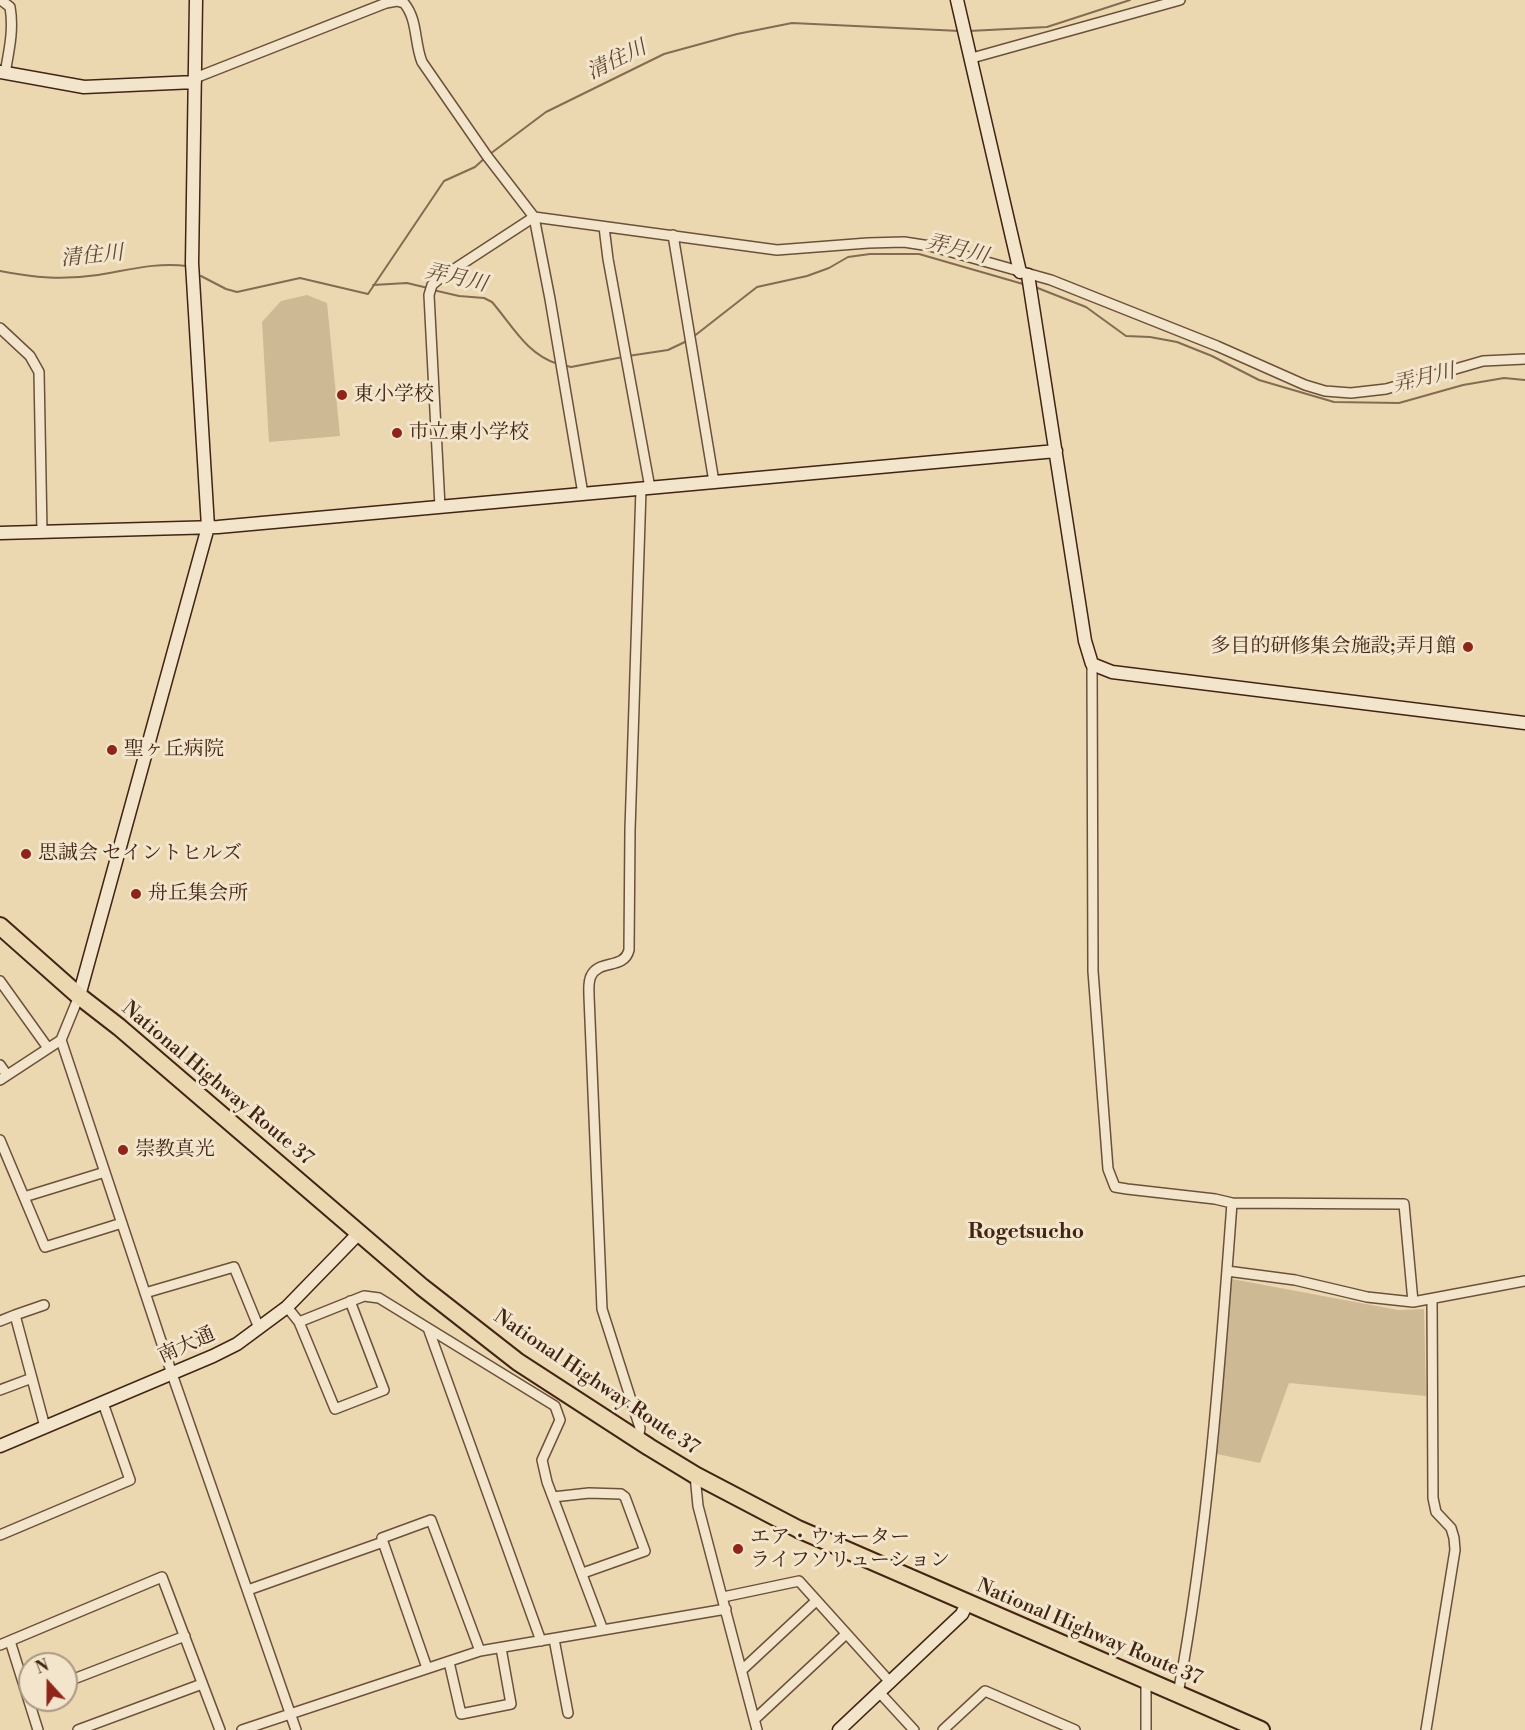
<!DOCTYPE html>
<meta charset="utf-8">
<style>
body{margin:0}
#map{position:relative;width:1525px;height:1730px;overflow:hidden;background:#ebd7b0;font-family:"Libre Bodoni",serif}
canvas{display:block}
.north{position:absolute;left:18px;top:1652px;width:60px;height:60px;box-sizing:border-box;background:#f2e5cc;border:2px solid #ab9882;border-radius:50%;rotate:339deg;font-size:16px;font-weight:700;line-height:24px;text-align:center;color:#412413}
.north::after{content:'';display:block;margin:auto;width:21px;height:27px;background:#8f2418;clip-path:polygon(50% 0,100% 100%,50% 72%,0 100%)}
</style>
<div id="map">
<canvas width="1525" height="1730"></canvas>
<div class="north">N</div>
</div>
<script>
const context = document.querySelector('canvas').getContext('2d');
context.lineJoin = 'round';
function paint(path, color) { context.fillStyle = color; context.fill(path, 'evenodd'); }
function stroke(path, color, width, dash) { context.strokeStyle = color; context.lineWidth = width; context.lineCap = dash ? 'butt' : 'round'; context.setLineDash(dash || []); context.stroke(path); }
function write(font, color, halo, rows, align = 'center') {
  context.font = font + ' "Libre Bodoni","Noto Serif JP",serif'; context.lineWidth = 6; context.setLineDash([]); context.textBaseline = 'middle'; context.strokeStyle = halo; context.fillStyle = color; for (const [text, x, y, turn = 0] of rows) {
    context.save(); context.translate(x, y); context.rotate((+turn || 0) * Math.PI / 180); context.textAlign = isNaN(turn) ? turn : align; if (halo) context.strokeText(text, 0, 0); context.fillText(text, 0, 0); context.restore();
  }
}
paint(new Path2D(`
 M307 295 327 303 340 436 269 442 262 322 281 301Z
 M1232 1279 1398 1310 1424 1309 1426 1396 1289 1383 1260 1463 1217 1454Z`), '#ceb995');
stroke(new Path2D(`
 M969 31 1047 27 1130 0
 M490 154 546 112 664 54 737 34 792 23 960 31
 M0 271C35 278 63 280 98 275 129 270 156 262 187 266
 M201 276 226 289 237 292 300 278 368 294 444 181 475 167 486 157
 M373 285 407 283 428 288
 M1035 287 1086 307 1126 336 1150 337 1177 342 1212 356 1259 380 1334 402 1399 403 1463 385 1504 378 1525 380
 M433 290 459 296 484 298 492 302C512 325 527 355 558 364
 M693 337 757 287 807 276 829 268 848 257 870 254H919L1023 284
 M628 356 668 350 689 340
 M563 365 571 367 623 357`), '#846b51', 2);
const street = new Path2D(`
 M1 0 10 7C14 29 9 51 5 73
 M972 58 1180 0
 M195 78 386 3 397 1 404 3C418 20 414 42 422 62L487 156 534 217 550 299 583 494
 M604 227 608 259 650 488
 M673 235 714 482
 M0 328 30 356 39 372 42 532
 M440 507 429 295 432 285 439 279 534 217 777 250 868 243 904 242 930 246 1051 280 1217 346 1305 385 1325 391 1351 393 1386 389 1483 361 1525 359
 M1092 664 1093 971 1108 1169 1115 1187 1127 1189 1215 1199 1232 1203 1404 1204 1413 1302
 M0 981 48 1048
 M61 1040 172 1374 296 1730
 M0 1065 7 1075
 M0 1080 61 1040 79 996
 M0 1140 45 1247 122 1223
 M24 1197 105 1172
 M1227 1271 1295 1280 1367 1297 1413 1302 1525 1281
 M145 1293 234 1267 259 1328
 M287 1307 299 1322 364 1296 379 1298 555 1406 560 1420 542 1460 547 1482 603 1630
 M15 1315 44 1305
 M0 1321 15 1315 45 1427
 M299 1322 335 1409 384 1390 350 1301
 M428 1328 541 1641
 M0 1390 32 1378
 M638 1440 640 1428 602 1309 589 996C589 989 588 982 591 976 599 959 624 970 629 950L630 830 641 489
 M695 1475 698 1506 757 1730
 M553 1497 589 1493 621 1494 625 1497 645 1551 583 1573
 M0 1535 130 1480 103 1403
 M383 1542 427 1668
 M248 1590 383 1542 382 1538 431 1520 480 1651
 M723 1597 799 1581 890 1682
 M554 1639 568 1713
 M10 1641 38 1730
 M0 1645 162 1577 220 1730
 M449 1662 461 1714 511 1704 501 1648
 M742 1670 816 1601
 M1146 1680V1730
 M66 1682 185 1636
 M879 1692 914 1730
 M1178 1694C1208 1533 1220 1366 1232 1203
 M755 1719 846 1634
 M78 1730 202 1684
 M242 1730 480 1651 726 1609
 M943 1730 985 1691 1075 1730
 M1426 1730 1455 1550 1454 1538 1451 1528 1436 1512 1433 1498 1432 1299`);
const secondary = new Path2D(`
 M957 0 1020 272
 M0 72 84 87 195 82
 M1028 275 1085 641 1092 664 1112 672 1525 723
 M0 533 218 527 1056 451
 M79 996 208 527 192 263 196 0
 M0 1446 213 1356 237 1344 287 1307 359 1233
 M839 1730 962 1614 967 1603`);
const highway = new Path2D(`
 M0 926 79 996 119 1027 422 1287 518 1362 649 1447 695 1475 798 1529 1261 1730`);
stroke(street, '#6c513a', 12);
stroke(secondary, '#412413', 15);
stroke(highway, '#412413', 20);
stroke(street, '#f2e5cc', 9);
stroke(secondary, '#f2e5cc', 12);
stroke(highway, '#ebd7b0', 16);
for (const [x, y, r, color] of [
 [342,395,6,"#8f2418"],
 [397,433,6,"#8f2418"],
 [1468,647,6,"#8f2418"],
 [112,750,6,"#8f2418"],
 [26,854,6,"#8f2418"],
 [136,894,6,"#8f2418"],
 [123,1150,6,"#8f2418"],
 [738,1549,6,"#8f2418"]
]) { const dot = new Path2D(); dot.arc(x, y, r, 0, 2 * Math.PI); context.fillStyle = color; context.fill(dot); stroke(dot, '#f2e5cc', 2); }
write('20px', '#412413', '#f2e5cc', [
 ["東小学校",354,395],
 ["市立東小学校",409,433],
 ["多目的研修集会施設;弄月館",1456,647,"right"],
 ["聖ヶ丘病院",124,750],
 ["思誠会 セイントヒルズ",38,854],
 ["舟丘集会所",148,894],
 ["崇教真光",135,1150],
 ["エア・ウォーター",750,1538],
 ["ライフソリューション",750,1561]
], 'left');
write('20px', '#412413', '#f2e5cc', [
 ["National Highway Route 37",217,1084,40],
 ["南大通",187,1346,-24],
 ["National Highway Route 37",596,1383,34],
 ["National Highway Route 37",1089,1633,23]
]);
write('italic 21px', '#634732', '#f2e5cc', [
 ["清住川",617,61,-26],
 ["弄月川",957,250,14],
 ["清住川",92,257,-6],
 ["弄月川",456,279,13],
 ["弄月川",1424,379,-13]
]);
write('bold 21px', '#412413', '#f2e5cc', [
 ["Rogetsucho",1026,1233]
]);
</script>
